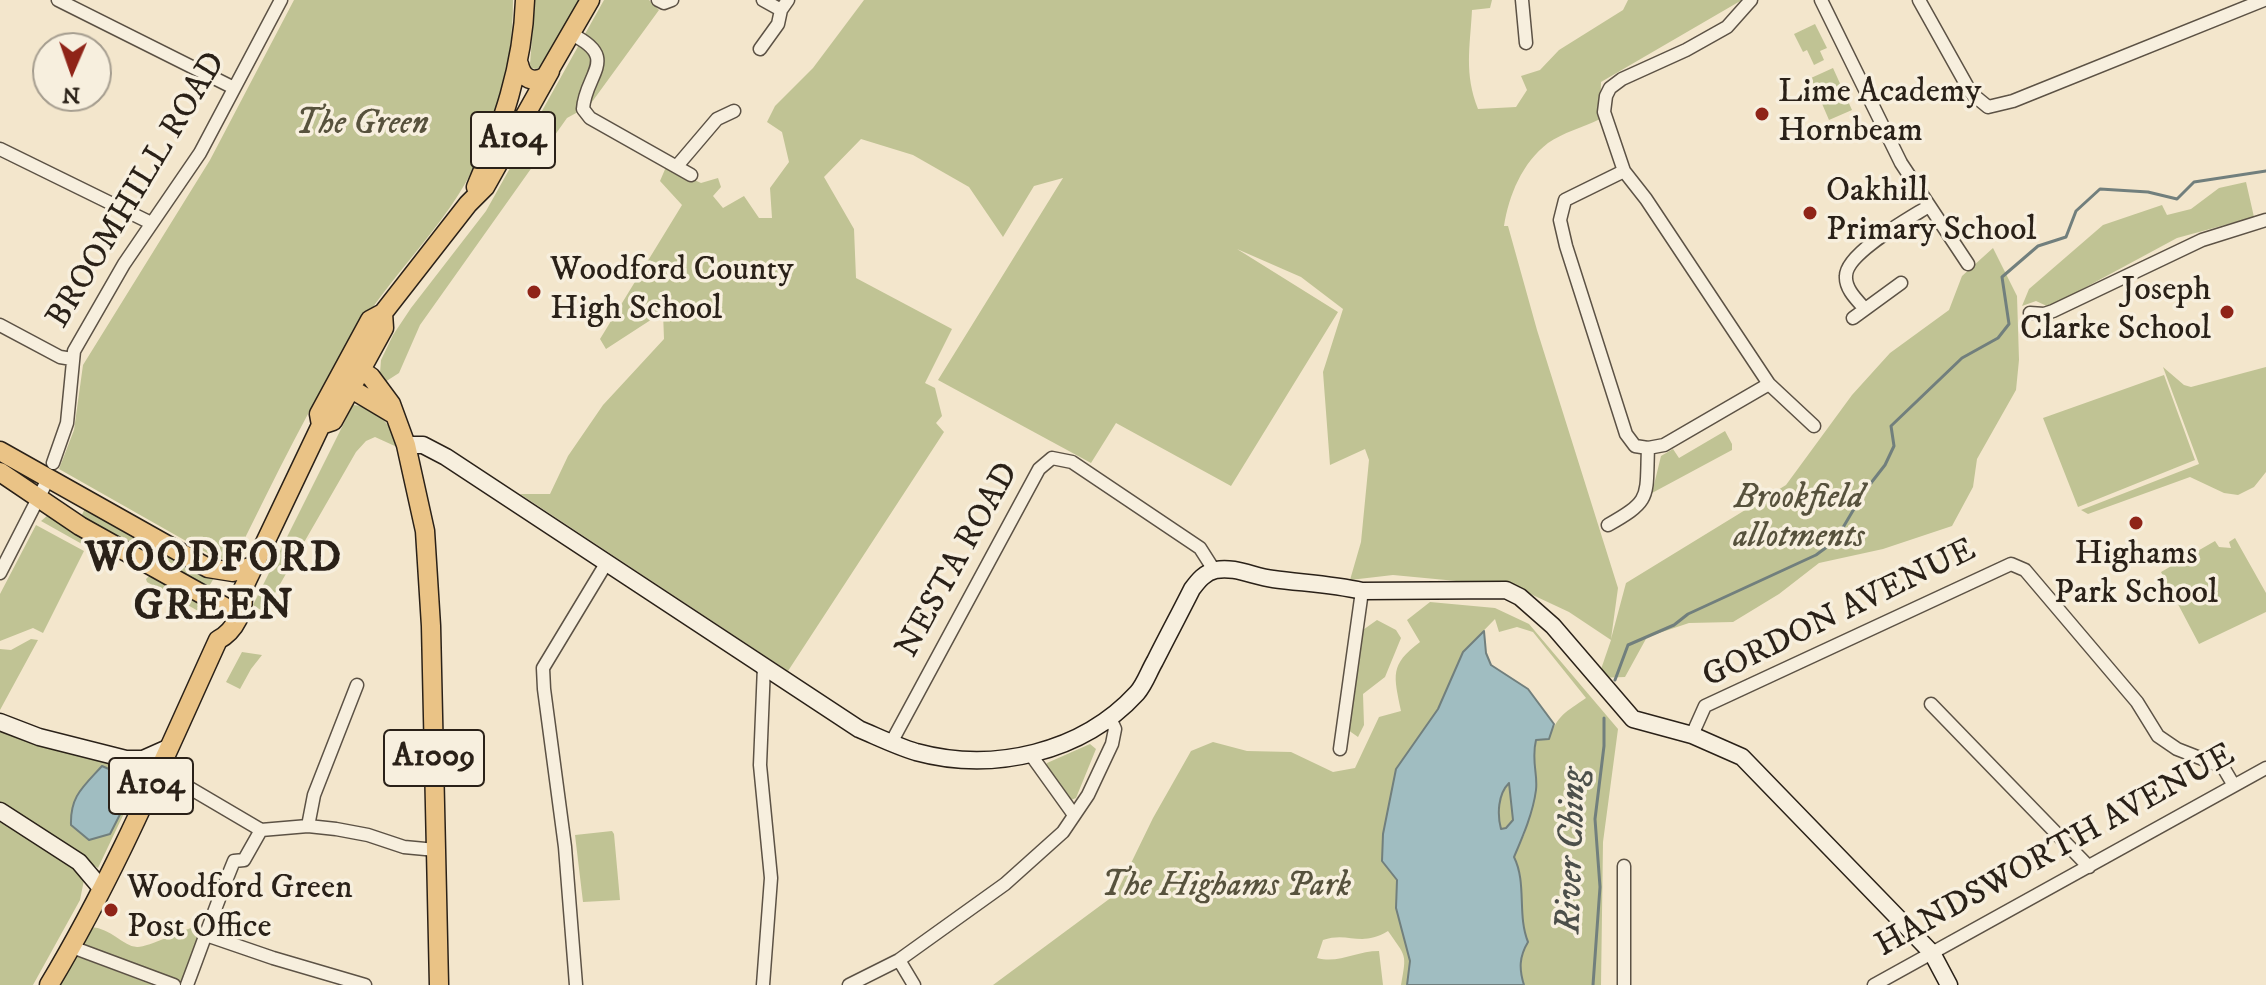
<!DOCTYPE html>
<style>
body{margin:0}
#map{position:relative;width:2266px;height:985px;overflow:hidden;background:#f3e6cc;font-family:"IM FELL DW Pica",serif}
canvas{display:block}
.north{position:absolute;left:32px;top:32px;width:80px;height:80px;box-sizing:border-box;background:#f7efde;border:2px solid #a59d8f;border-radius:50%;rotate:182deg;font-size:22px;font-weight:700;line-height:32px;text-align:center;color:#2a2118}
.north::after{content:'';display:block;margin:auto;width:28px;height:36px;background:#8f2418;clip-path:polygon(50% 0,100% 100%,50% 72%,0 100%)}
</style>
<div id="map">
<canvas width="2266" height="985"></canvas>
<div class="north">N</div>
</div>
<script>
const context = document.querySelector('canvas').getContext('2d');
context.lineJoin = 'round';
function paint(path, color) { context.fillStyle = color; context.fill(path, 'evenodd'); }
function stroke(path, color, width, dash) { context.strokeStyle = color; context.lineWidth = width; context.lineCap = dash ? 'butt' : 'round'; context.setLineDash(dash || []); context.stroke(path); }
function write(font, color, halo, rows, align = 'center') {
  context.font = font + ' "IM FELL DW Pica",serif'; context.lineWidth = 7; context.setLineDash([]); context.textBaseline = 'middle'; context.strokeStyle = halo; context.fillStyle = color; for (const [text, x, y, turn = 0] of rows) {
    context.save(); context.translate(x, y); context.rotate((+turn || 0) * Math.PI / 180); context.textAlign = isNaN(turn) ? turn : align; if (halo) context.strokeText(text, 0, 0); context.fillText(text, 0, 0); context.restore();
  }
}
paint(new Path2D(`
 M294 0H513C513 72 492 147 451 206 421 249 384 287 356 332 311 402 275 478 238 552L224 559 216 558 59 469 74 430 83 365 210 160Z
 M535 0H581L542 66 536 69 531 68 530 64Z
 M604 0H649L659 10 589 106 567 118 420 325 399 373 385 382 380 373 381 360 393 335 411 308 486 211Z
 M864 0H1492L1490 8 1472 10C1470 48 1464 73 1478 109L1516 107 1527 90 1521 76 1540 70 1559 50 1623 10 1628 0H1742L1601 82 1600 119C1584 127 1562 133 1548 143 1522 163 1509 195 1504 226H1508L1537 330 1618 588 1611 639 1626 583 1786 485 1852 395 1890 353 1949 310 1962 276 1993 248 2017 296 2019 360 2016 390 1977 459 1973 487 1952 526 1883 549 1819 563 1779 594 1733 622 1689 623 1647 637 1625 677 1598 678 1611 640 1569 612 1507 583 1467 582 1393 575 1350 580 1361 542 1369 460 1365 449 1330 465 1323 372 1343 309 1301 277 1237 249 1338 312 1231 486 1116 423 1091 463 938 380 1063 178 1034 186 1003 237 969 187 913 155 861 139 824 177 854 229 856 278 952 329 925 383 935 388 942 416 936 423 944 432 788 671 520 494H550L568 456 603 405 664 339 663 312 606 349 600 339 682 205 660 181 666 167 701 183 718 178 721 187 713 196 723 208 744 196 759 218H772L770 188 789 162 782 132 767 122 775 106 813 68Z
 M1815 24 1827 48 1820 51 1824 60 1814 65 1807 50 1803 52 1794 34Z
 M1833 68 1852 110 1829 120 1811 78Z
 M2246 182 2254 217 2177 238 2049 307 2036 301 2022 306 2029 289 2103 225 2162 205 2167 215 2191 209 2219 188Z
 M2163 367 2184 385 2191 387 2266 367V472L2254 487 2238 495 2224 493 2190 477 2088 514 2081 510 2199 464Z
 M2164 375 2195 460 2078 507 2043 418Z
 M353 405C377 407 389 424 399 443L397 447 375 437 366 441 356 452 264 612 253 605Z
 M1725 431 1732 444V450L1652 493 1661 456 1673 449 1679 458Z
 M86 506 215 576 207 590 81 517Z
 M48 515 119 557 114 562 41 521Z
 M36 525 84 551 43 633 33 628 0 641V594Z
 M2235 538 2266 593V612L2199 644 2161 572 2215 541 2219 547 2231 548 2229 542Z
 M151 574 211 606 207 616 147 582 146 579Z
 M1430 602 1495 608 1529 624 1618 729 1603 842 1601 985H1524C1519 969 1519 957 1527 942 1517 915 1527 883 1514 857L1525 833 1536 740 1549 739C1557 715 1566 712 1586 698L1533 632 1517 627 1499 632 1495 619 1463 652 1438 709 1396 769 1383 834 1382 861 1397 880 1396 908 1410 961 1407 985H1401C1407 953 1406 957 1388 931 1360 948 1349 931 1323 940L1317 958C1339 964 1356 951 1379 951L1383 985H993L1116 894 1153 818 1191 751 1213 742 1247 751 1291 752 1333 772 1355 768 1379 717 1401 711C1394 676 1389 665 1420 642L1407 620Z
 M1377 620 1396 630 1401 638 1385 677 1363 694 1364 725 1358 737 1348 730 1360 632Z
 M31 639 38 640 0 710V649L11 650Z
 M242 652 262 655 251 669 240 689 226 682Z
 M0 730 134 772 136 788 98 868 0 806Z
 M1090 744 1096 749 1076 798 1071 800 1045 767 1047 763Z
 M1510 783 1513 820 1506 828 1500 829C1498 813 1498 793 1510 783Z
 M0 817 75 867 84 880 80 900 33 985H0Z
 M612 831 614 834 620 900 583 902 575 835Z
 M199 925 203 931 185 976 180 982 82 947 90 927C112 928 122 946 137 947 146 948 186 929 199 925Z
 M76 956 153 985H60Z`), '#c0c394');
const water = new Path2D(`
 M1484 631 1486 653 1491 665 1528 689 1554 724 1549 739 1536 740C1531 761 1538 773 1536 790 1533 813 1523 836 1514 857 1527 883 1517 915 1528 942 1519 957 1519 969 1524 985H1407L1410 961 1396 908 1397 880 1382 861 1383 834 1396 769 1438 709 1463 652ZM1509 783 1513 820 1506 828 1501 829C1497 814 1498 794 1509 783Z
 M102 766 125 776 135 785 110 834 89 840 71 825C70 796 83 787 102 766Z`);
paint(water, '#a0bdc1');
stroke(water, '#717f7d', 2);
stroke(new Path2D(`
 M1615 680 1628 645 1674 625 1688 614 1816 555 1835 541 1864 492 1885 465 1894 446 1891 426 1962 358 1998 338 2009 324 2002 277 2038 246 2066 237 2076 211 2100 189 2148 192 2177 199 2194 182 2266 171
 M1593 985 1600 887 1595 819 1604 746V718`), '#717f7d', 3);
const street = new Path2D(`
 M58 0 234 88
 M658 0 664 3 672 0
 M763 0 781 10
 M1522 0 1526 43
 M1751 0 1727 27 1686 50 1622 79 1610 88 1606 96 1604 112 1624 171 1646 199 1769 384 1814 426
 M1821 0 1901 163 1968 264
 M1919 0 1971 93 1988 107 2013 101 2264 0
 M571 34C621 58 585 74 583 109L590 118 691 175
 M760 49 778 24 781 10 788 0
 M0 149 151 223
 M677 166 717 119 734 111
 M1624 171 1565 200 1560 220 1566 246 1626 434 1635 446 1648 448 1664 445 1769 384
 M1865 309C1857 300 1845 289 1846 276 1846 253 1910 218 1929 206
 M2030 313 2044 314 2053 311 2202 240 2266 220
 M1853 318 1901 283
 M0 325 60 357 72 359
 M53 463 67 423 74 351 124 264 200 153 281 0
 M1608 525C1652 500 1646 498 1648 448
 M0 573 48 479
 M1931 704 2089 867
 M1692 735 1705 706 2011 564 2025 570 2137 702 2158 736 2177 749 2223 767 2233 784
 M891 743 1039 469 1052 458 1072 462 1200 548 1214 570
 M1340 749 1362 591
 M1031 755 1074 815
 M159 770 261 830 308 826 336 829 368 835 404 847 436 850
 M308 826 314 795 357 685
 M206 935 273 958 365 985
 M72 947 174 985
 M899 960 914 985
 M187 985C203 943 217 902 234 861L244 860 261 830
 M576 985 565 847 544 689 543 668 607 562
 M763 985 771 878 760 765 764 666
 M849 985 899 960 1005 884 1063 832 1088 795 1112 744 1115 729 1110 718
 M1624 985V866
 M1874 985 2266 768`);
const secondary = new Path2D(`
 M406 445H423L446 457 859 729C878 737 896 746 916 752 993 773 1082 753 1137 693 1145 684 1149 671 1155 661 1167 637 1180 613 1192 589 1198 581 1205 572 1216 570 1234 566 1255 577 1273 579 1302 583 1332 584 1362 591L1506 590 1520 597 1553 626 1633 719 1692 735 1742 757 1932 953 1949 985
 M0 722 39 737 126 759H143L170 747
 M0 811 79 862 101 888`);
const primary = new Path2D(`
 M519 64C522 79 534 84 546 76L590 0
 M476 187C502 125 523 67 525 0
 M348 361 371 377 391 404 406 445 425 531 431 626 439 985
 M343 384 395 415
 M321 425 333 421 384 328 383 313
 M0 451 208 568 233 572 253 566
 M0 472 80 526 225 607
 M49 985C115 875 165 756 218 640 235 631 246 609 242 591L321 425 319 414 370 320 383 313 468 204 485 187 550 71`);
stroke(street, '#5c5245', 15);
stroke(secondary, '#2a2118', 19);
stroke(primary, '#2a2118', 21);
stroke(street, '#f7efde', 12);
stroke(secondary, '#f7efde', 16);
stroke(primary, '#eac386', 18);
for (const [x, y, r, color] of [
 [1762,114,8,"#8f2418"],
 [1810,213,8,"#8f2418"],
 [534,292,8,"#8f2418"],
 [2227,312,8,"#8f2418"],
 [2136,523,8,"#8f2418"],
 [111,910,8,"#8f2418"]
]) { const dot = new Path2D(); dot.arc(x, y, r, 0, 2 * Math.PI); context.fillStyle = color; context.fill(dot); stroke(dot, '#f7efde', 3); }
for (const [x, y, w] of [
 [513,140,84],
 [434,758,100],
 [151,786,84]
]) { const box = new Path2D(); box.roundRect(x - w / 2, y - 28, w, 56, 6); context.fillStyle = '#f7efde'; context.fill(box); stroke(box, '#2a2118', 2); }
write('bold 32px', '#2a2118', null, [
 ["A104",513,140],
 ["A1009",434,758],
 ["A104",151,786]
]);
write('34px', '#2a2118', '#f7efde', [
 ["Lime Academy",1778,94],
 ["Hornbeam",1778,133],
 ["Oakhill",1826,193],
 ["Primary School",1826,232],
 ["Woodford County",550,272],
 ["High School",550,311],
 ["Joseph",2211,292,"right"],
 ["Clarke School",2211,331,"right"],
 ["Highams",2136,556,"center"],
 ["Park School",2136,595,"center"],
 ["Woodford Green",127,890],
 ["Post Office",127,929]
], 'left');
write('italic 34px', '#57523d', '#f7efde', [
 ["The Green",362,126],
 ["Brookfield",1799,500],
 ["allotments",1799,539],
 ["The Highams Park",1226,888]
]);
write('34px', '#2a2118', '#f7efde', [
 ["BROOMHILL ROAD",138,191,-59],
 ["NESTA ROAD",959,561,-61],
 ["GORDON AVENUE",1840,615,-26],
 ["HANDSWORTH AVENUE",2056,852,-29]
]);
write('italic 36px', '#4d504b', '#f7efde', [
 ["River Ching",1574,851,-88]
]);
context.letterSpacing = '2px';
write('bold 42px', '#2a2118', '#f7efde', [
 ["WOODFORD",214,561],
 ["GREEN",214,609]
]);
context.letterSpacing = '0px';
</script>
